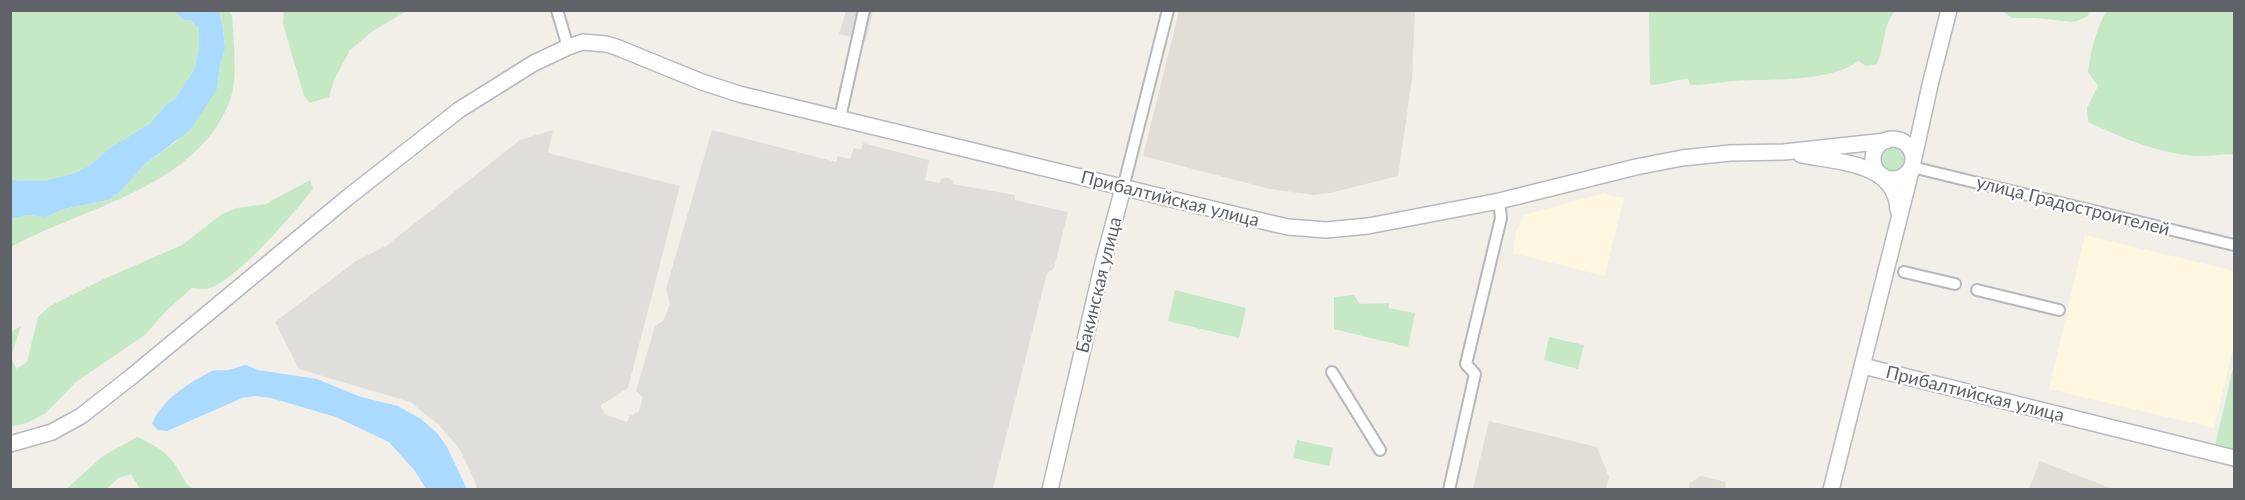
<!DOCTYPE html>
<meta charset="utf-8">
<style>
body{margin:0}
#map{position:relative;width:2245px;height:500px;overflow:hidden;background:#f1efe8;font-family:Lato,sans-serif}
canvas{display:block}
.frame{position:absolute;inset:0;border:12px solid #5f6368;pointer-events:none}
</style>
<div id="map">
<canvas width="2245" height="500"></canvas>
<div class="frame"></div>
</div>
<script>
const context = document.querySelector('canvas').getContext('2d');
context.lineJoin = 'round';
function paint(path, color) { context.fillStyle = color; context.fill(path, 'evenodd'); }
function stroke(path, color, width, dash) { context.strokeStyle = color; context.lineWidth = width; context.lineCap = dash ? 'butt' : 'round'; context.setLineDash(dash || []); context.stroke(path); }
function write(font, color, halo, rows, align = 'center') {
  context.font = font + ' Lato,sans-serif'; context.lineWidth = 4.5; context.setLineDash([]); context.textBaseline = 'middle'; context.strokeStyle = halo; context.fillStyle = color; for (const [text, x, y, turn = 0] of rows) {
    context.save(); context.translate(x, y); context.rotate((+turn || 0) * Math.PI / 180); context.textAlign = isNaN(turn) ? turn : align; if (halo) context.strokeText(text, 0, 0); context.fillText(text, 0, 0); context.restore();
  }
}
paint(new Path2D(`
 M1605 193 1606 195 1624 198 1604 276 1513 253 1516 232 1524 215Z
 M2085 235 2234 271V344L2214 428 2049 389Z`), '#fef7e0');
paint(new Path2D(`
 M846 11H873L866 40 839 34Z
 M553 130 548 153 680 186 628 388 600 406 606 415 627 422 630 415 632 416 636 412 638 413 643 398 636 391 655 326 663 321 670 304 666 289 712 130 836 162 838 156 850 159 854 148 861 150 863 143 929 160 925 180 940 183 941 178H948L953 181 952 184 1015 195V200L1068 212 1054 268 1047 273 993 489H477L474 479 459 448 438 424 410 402 299 369 275 322 356 261 386 246 520 140Z`), '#e0deda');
paint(new Path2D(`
 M1179 11H1415L1412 79 1398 176 1330 193 1314 195 1270 189 1143 156Z
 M1489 421 1597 447 1609 477 1606 489H1473Z
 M2040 461 2113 489H2029Z
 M1701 476 1726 482 1725 489H1688L1690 483Z`), '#e1ded6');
paint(new Path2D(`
 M10 11H175L183 20H190L199 28V48L194 70 175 99 168 103 149 124 110 148 89 166 72 174 45 181 11 180Z
 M219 11H229L232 15C233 36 238 78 231 97 201 187 83 207 11 247V219L27 215 45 217 64 209 109 200 119 193 145 164 178 140 217 89 220 66 225 49 223 28Z
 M284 11V10L434 11H407L374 30 350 50 334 80 329 97 310 103 304 96 283 24Z
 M1649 11V10L1895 11C1882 27 1885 46 1877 64L1866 66 1858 61C1836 79 1782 80 1754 80 1736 80 1717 83 1699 85H1690L1688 79C1674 79 1666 85 1650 85Z
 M2002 11 2089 10V11L2088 16 2074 22 2036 18H2012Z
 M2106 11H2234V154C2223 154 2212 156 2201 156 2162 155 2124 139 2088 122L2087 108 2098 86 2088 72C2091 49 2096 31 2106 11Z
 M1880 159a13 13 0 1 1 26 0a13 13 0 1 1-26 0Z
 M310 180 313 189C295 212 233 285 206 289 202 289 196 288 192 288L166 311 146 334 76 382 46 413 27 423 11 427V332L21 326 11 357 16 369 27 362 38 317 50 306 104 279 182 245 222 214 237 208 266 204Z
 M1175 290 1246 308 1239 338 1168 321Z
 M1354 295 1360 304 1389 303V308L1415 313 1408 347 1334 329V297Z
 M1549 337 1584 345 1578 369 1544 360Z
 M2234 364V451L2215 446Z
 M137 437C152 444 167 451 176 466 182 474 184 484 194 489H140L131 474 118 478 107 489 65 490 103 456Z
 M1297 440 1333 448 1329 466 1293 458Z`), '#c5e8c5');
paint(new Path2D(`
 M175 11H219L223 28 225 49 220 66 217 89 190 130 145 164 119 193 108 200 64 209 45 217 27 215 11 219V180L45 181 72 174 89 166 110 148 149 124 168 103 175 99 194 70 199 48V28L190 20H183Z
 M246 365 258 370 317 379 361 397 398 406 421 419 437 433 447 447 467 489H426L415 471 389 442 336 417 271 398 255 396 242 398 167 431 158 430 152 424C161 401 188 383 210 372 216 369 222 371 228 370 234 369 240 366 246 365Z`), '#aadaff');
const street = new Path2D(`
 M557 10 568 47
 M840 118 864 10
 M1912 167 2234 245
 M1123 188 1168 10
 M1904 272 1955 284
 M1977 290 2059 310
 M1332 372 1380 450
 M1449 490 1475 374 1466 364 1501 218 1499 201`);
const secondary = new Path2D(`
 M1873 159a20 20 0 1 1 40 0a20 20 0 1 1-40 0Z
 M1801 155C1837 162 1896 162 1898 210
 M1913 162 1930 85 1949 10
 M1863 366 2234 458
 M10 444 52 432 81 416 131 377 347 198 459 110 534 63 568 47 583 42 606 44 616 47 702 82 739 94 1266 222 1288 227 1326 230 1368 226 1499 201 1636 167 1682 158 1730 153 1784 152 1886 141
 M1050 490 1103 263 1123 188
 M1831 490 1912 167`);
stroke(street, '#b5b8bc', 14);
stroke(secondary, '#b6babf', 18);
stroke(street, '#fff', 10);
stroke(secondary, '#fff', 15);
write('18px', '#5f6368', '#fff', [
 ["Прибалтийская улица",1170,199,14],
 ["улица Градостроителей",2073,206,14],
 ["Бакинская улица",1099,285,-76],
 ["Прибалтийская улица",1975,394,14]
]);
</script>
